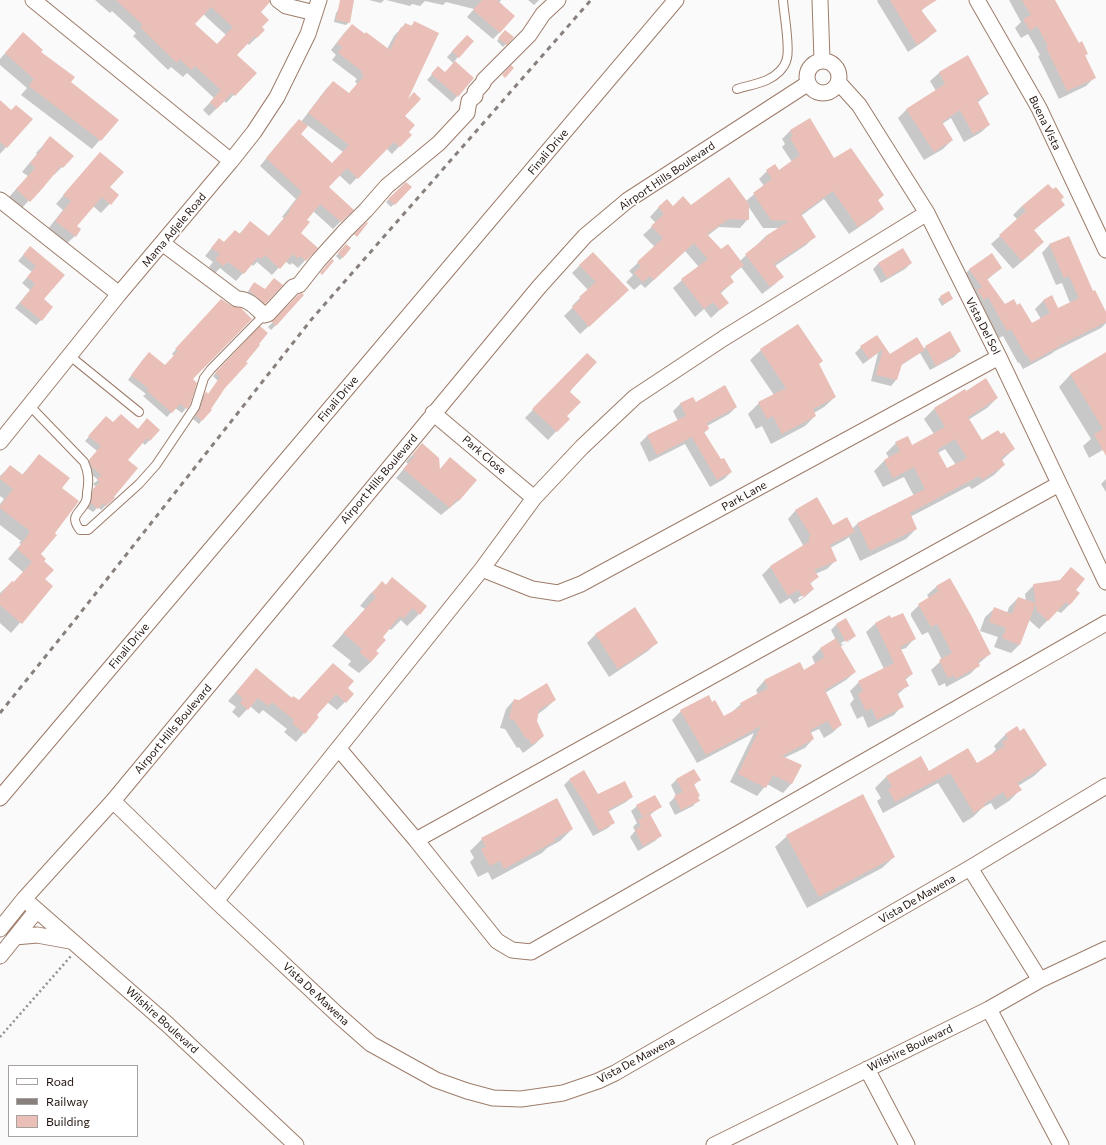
<!DOCTYPE html>
<style>
body{margin:0}
#map{position:relative;width:1106px;height:1145px;overflow:hidden;background:#fafafa;font-family:Commissioner,sans-serif}
canvas{display:block}
.legend{position:absolute;left:8px;top:1065px;width:130px;height:72px;box-sizing:border-box;background:#fff;border:1px solid #a6a19f;margin:0;padding:5px 7px;list-style:none;font-size:12px;color:#21140e}
.legend li{display:flex;align-items:center;gap:8px;height:20px}
.legend b{width:20px;border:1px solid #a6a19f}
</style>
<div id="map">
<canvas width="1106" height="1145"></canvas>
<ul class="legend">
<li><b style="height:5px;background:#fff"></b>Road</li>
<li><b style="height:5px;background:#87807d"></b>Railway</li>
<li><b style="height:11px;background:#eabfb7"></b>Building</li>
</ul>
</div>
<script>
const context = document.querySelector('canvas').getContext('2d');
context.lineJoin = 'round';
function paint(path, color) { context.fillStyle = color; context.fill(path, 'evenodd'); }
function stroke(path, color, width, dash) { context.strokeStyle = color; context.lineWidth = width; context.lineCap = dash ? 'butt' : 'round'; context.setLineDash(dash || []); context.stroke(path); }
function write(font, color, halo, rows, align = 'center') {
  context.font = font + ' Commissioner,sans-serif'; context.lineWidth = 3.5; context.setLineDash([]); context.textBaseline = 'middle'; context.strokeStyle = halo; context.fillStyle = color; for (const [text, x, y, turn = 0] of rows) {
    context.save(); context.translate(x, y); context.rotate((+turn || 0) * Math.PI / 180); context.textAlign = isNaN(turn) ? turn : align; if (halo) context.strokeText(text, 0, 0); context.fillText(text, 0, 0); context.restore();
  }
}
paint(new Path2D(`
 M95 0H268L259 12 261 27 264 30 249 45 247 43 236 55 255 73 226 103 224 101 209 116 203 110 214 98 187 73 183 77 171 67 168 70 133 36 136 33 112 11 110 13ZM203 14 226 35 217 45 194 24Z
 M369 0H384L381 3Z
 M386 0H501L499 3 500 32 493 39 467 17 474 9 446 2 443 5 425 1 420 6 412 4 410 6Z
 M528 0H539L534 5Z
 M878 0H927L929 4 921 11 935 31 927 39 908 52 877 1Z
 M1009 0H1054L1079 44 1087 54 1084 56 1095 77 1086 86 1059 99 1038 56 1040 55 1028 34 1021 38 1015 28 1021 22Z
 M338 10 349 22 346 25 334 22 336 13Z
 M414 23 404 116 407 132 410 135 392 154 386 148 350 185 339 175 327 188 352 210 333 229 313 211 306 220 299 234 316 248 298 268 292 263 290 265 285 261 272 275 257 262 253 266 251 264 236 281 220 268 215 273 209 267 213 262 205 256 219 239 224 243 239 234 250 223 268 237 284 218 282 217 296 199 260 166 292 127 301 122 326 89 333 82 349 94 357 84 355 81 357 79 332 60 336 55 331 50 345 32 352 25 387 49 394 36 405 24 410 27ZM307 125 343 152 332 164 300 134Z
 M505 31 512 38 503 47 497 41Z
 M15 42 40 52 70 83 117 120 92 149 21 95 27 88 0 65V59Z
 M461 42 458 57 454 62 473 78 452 102 427 80 438 68 445 73 454 64 447 57Z
 M968 57 988 94 977 103 989 125 980 133 964 142 951 118 942 124 952 140 943 149 924 160 898 118 907 109 936 91 930 81 939 73Z
 M0 102 11 111 31 119 0 154Z
 M809 119 834 159 883 195 877 201 882 209 874 217 849 234 824 199 801 216 814 237 806 245 775 266 782 277 774 285 762 294 741 267 730 277 733 282 720 294 727 303 711 318 704 309 695 317 673 288 682 280 699 267 685 251 645 288 641 284 634 290 626 282 633 275 629 271 655 247 643 235 656 223 650 217 658 208 667 200 673 207 746 201 764 186 759 179 767 171 774 165 779 171 792 162 782 147 785 144 782 139 790 131ZM748 206 763 228H779L766 236 740 261 721 250 707 236 719 227 740 228 748 219Z
 M50 138 73 156 54 175 53 174 21 209 9 197 28 176 22 172 37 154 36 153Z
 M100 153 109 187 118 195 101 213 93 206 76 226 75 236 66 244 47 230 63 210 56 204Z
 M406 183 411 187 391 207 386 202Z
 M1060 200 1064 204 1033 231 1034 251 1013 269 991 244 1018 220 1013 215 1022 206Z
 M1068 237 1092 292 1106 314V323L1101 328 1055 351 1051 354 1023 369 1019 362 1018 363 1003 336 999 338 962 277 970 269 1001 268 987 280 1004 305 1031 324 1041 319 1035 309 1043 301 1051 297 1058 309 1070 303 1062 283 1056 285 1042 253 1049 245Z
 M346 245 350 249 340 260 336 256Z
 M25 253 63 275 43 299 41 320 36 325 15 308 30 290 22 283 32 272 18 261Z
 M879 263H911L905 269 881 283 873 269Z
 M580 265 620 298 580 334 564 316 573 307 572 306 588 290 572 273Z
 M281 285 262 306 247 293 252 286 265 290Z
 M948 292 952 299 942 306 938 299Z
 M299 296 276 325 271 330 268 327Z
 M217 305 191 379 186 408 182 413 175 408 167 417 143 396 146 394 128 380 144 358 165 367 174 356 172 354Z
 M260 328 224 388 199 424 193 419 197 413 203 396 206 393 208 395 218 381 213 376Z
 M877 336 890 355 923 349 926 347 960 351 954 357 930 370 920 353 900 366 896 380 891 386 871 381 878 353 863 364 855 353 861 347Z
 M761 350 818 364 835 397 824 407 814 413 815 416 805 426 771 444 762 426 756 429 748 414 759 403 774 395 750 360Z
 M1106 353V448L1089 458 1083 446 1091 439 1059 387 1070 375Z
 M587 354 569 392 566 416 568 419 548 440 525 418Z
 M964 390 966 393 997 398 987 408 968 420 982 442 1014 449 1001 461 1004 465 994 475 972 489 969 486 910 517 916 529 906 539 860 561 849 537 845 540 830 548 836 560 827 569 815 574 817 577 810 584 813 589 805 597 794 604 790 598 780 604 762 575 770 567 801 548 803 545 788 519 796 510 832 526 852 529 857 524 914 496 904 477 883 487 874 471 884 461 889 458 886 453 896 443 912 446 934 434 924 419 934 409ZM945 449 956 465 947 470 938 453ZM805 594V596L799 600 798 598Z
 M693 398 695 403 736 407 729 414 707 426 708 429 704 433 721 461 731 472 724 479 710 487 685 444 649 462 640 443 647 436 678 421 673 411 680 404Z
 M102 422 138 430H159L145 445 142 442 126 460 112 497 114 498 101 510 98 507 93 512 87 508 89 495 96 487 93 484 98 480 88 471 85 465 97 451 85 441Z
 M422 444 439 470 475 480 458 501 441 515 396 478 408 464 406 462Z
 M39 455 61 488 54 533 40 554 43 562 44 580 52 586 11 633 0 623V593L12 582 13 583 23 572 8 559 21 544 19 543 21 541 0 525V504L4 499 0 496V476L10 466 22 475Z
 M1106 479V492L1101 484Z
 M1071 569 1074 590 1078 594 1069 605 1061 613 1057 611 1039 629 1029 620 1020 644 1011 653 994 647 998 637 980 631 985 617 994 609 1007 613 1009 607 1018 598 1026 601 1025 594 1034 585 1059 581Z
 M392 578 419 614 407 626 401 620 391 630 388 628 381 637 371 662 359 673 348 665 351 661 332 646 365 609 360 606 370 594 382 583 385 586Z
 M949 579 990 654 978 664 979 665 970 674 946 687 945 683 939 686 931 670 942 660 928 632 922 635 911 616V613L920 604 929 598 927 595 936 587Z
 M889 617 914 639 906 648 900 650 912 674 905 680 908 685 897 695 902 706 894 715 868 728 863 716 857 719 850 704 854 699 850 691 859 682 884 669 866 632 875 624Z
 M846 619 855 636 849 641 840 647 855 672 846 680 825 693 841 725 832 733 824 738 819 729 810 733 813 739 805 748 784 758 800 766 791 784 783 793 767 784 757 796 730 782 754 733 697 763 672 720 681 711 712 703 724 718 732 712 741 704 758 695 756 690 764 681 800 663 804 671 815 664 812 657 820 649 836 640 831 630 836 625ZM850 638V641L842 645 841 643Z
 M596 634 657 642 648 651 609 677 587 643Z
 M249 677 299 701 346 688 353 694 337 710 327 702 316 715 318 717 296 742 284 732 287 729 263 710 259 714 250 706 239 718 232 712 236 707 228 701Z
 M514 700H555L546 708 538 714 536 721 543 736 534 745 523 753 519 747 517 748 505 729 500 728 506 709Z
 M1016 728 1046 765 1034 776 1018 786 1020 790 1009 801 995 810 991 803 982 808 973 817 963 823 938 783 883 813 877 801 881 798 875 788 887 776 928 772 976 764 992 755V754L996 749 994 746 1005 735Z
 M694 770 699 780 693 786 698 800 693 806 675 815 669 803 676 796 671 785 676 780Z
 M569 780 598 796 632 797 626 802 608 812 613 823 608 828 593 836 564 785Z
 M637 806 660 807 650 815 661 835 655 841 638 851 630 837 635 831 633 827 637 823 631 811Z
 M572 829 560 841 547 848 542 853 492 880 488 872 478 877 470 862 474 858 470 851 482 839Z
 M787 836 894 857 882 868 807 908 775 847Z`), '#0003');
paint(new Path2D(`
 M116 0H269L270 2 261 12 269 20 262 27 265 30 257 38 255 36 237 55 257 73 235 96 232 93 217 109 210 102 221 90 195 66 191 70 180 59 177 63 140 27 143 25ZM211 7 233 27 217 44 195 24Z
 M340 0H354L350 23 336 20Z
 M482 0H497L515 16 500 33 473 10Z
 M890 0H937L921 10 937 31 917 45Z
 M1022 0H1055L1079 43 1082 41 1088 54 1085 55 1096 78 1067 91 1046 47 1048 46 1037 26 1030 31 1023 19 1031 15Z
 M414 21 439 33 408 99 414 92 421 99 405 116 415 125 409 132 412 135 400 147 394 142 358 179 347 168 329 187 354 210 341 222 320 204 307 220 310 222 301 233 318 248 306 261 300 256 298 259 293 254 280 269 265 255 261 259 258 257 244 274 228 262 223 266 215 259 220 254 211 248 219 238 224 242 235 230 240 234 250 221 269 236 290 211 289 210 302 192 266 158 299 119 308 126 301 134 332 163 349 145 308 113 333 81 349 93 364 76 361 74 363 72 338 53 342 47 337 43 352 24 365 34 366 32 390 50 401 27 403 28 405 23 412 26Z
 M505 30 514 37 507 45 498 38Z
 M23 32 43 50 41 52 75 77 71 82 119 120 101 141 29 86 34 79 5 53Z
 M467 35 474 41 459 58 452 51Z
 M968 55 989 94 977 100 990 125 973 134 960 110 942 122 953 140 934 152 906 109 945 84 939 72Z
 M455 61 474 78 458 97 431 74 438 66 445 72Z
 M511 65 514 68 505 78 502 75Z
 M0 100 11 110 16 105 33 119 7 148 0 142Z
 M810 118 834 158 851 148 884 195 878 200 884 209 858 227 833 191 801 214 816 237 774 264 784 277 770 287 745 254 767 237 766 236 789 221 771 220 753 193 772 179 766 170 775 164 779 170 800 155 790 138 793 136 790 130Z
 M50 136 74 156 63 168 61 166 42 189 30 202 16 189 35 168 30 163 44 146 43 145Z
 M100 152 124 172 110 187 119 195 111 205 102 197 77 226 81 229 76 237 55 221 71 201 63 195Z
 M729 177 749 204V220L729 219 707 234 721 249 728 244 744 265 730 276 734 282 720 292 729 303 720 310 713 302 704 309 681 279 708 259 694 243 654 280 650 276 643 282 634 273 641 266 637 262 663 238 651 226 664 214 658 207 667 199 673 206 683 196 691 205Z
 M406 182 412 187 395 205 388 199Z
 M1048 184 1053 189 1056 187 1064 197 1061 200 1065 205 1034 230 1044 242 1022 261 999 235 1026 211 1022 206Z
 M367 222 368 223 357 237 354 234Z
 M1069 236 1093 291 1095 290 1106 312V322L1060 345V346L1031 362 1027 355 1026 356 1011 329 1007 331 988 297 984 300 977 290 982 287 969 269 992 253 1002 268 987 279 1005 304 1014 299 1017 305 1020 303 1032 323 1050 313 1043 300 1052 295 1058 308 1079 298 1069 276 1064 278 1049 244Z
 M346 244 351 248 343 258 338 253Z
 M30 246 65 275 44 299 53 307 42 321 20 303 35 284 27 277 36 266 23 255Z
 M903 248 912 263 887 278 878 263Z
 M593 252 629 290 589 327 572 307 581 299 579 297 596 282 579 265Z
 M332 259 334 261 322 275 320 273Z
 M274 278 283 285 265 304 249 290 254 282 265 289Z
 M949 291 953 299 944 304 940 296Z
 M302 293 304 295 276 326 272 322 298 295Z
 M221 299 232 306 241 308 252 319 193 379 197 383 190 405 187 409 180 404 172 413 147 391 149 389 131 375 149 352 165 365 178 351 175 349Z
 M798 324 823 361 819 364 836 397 813 409 816 416 782 434 773 416 767 419 758 402 786 388 760 349Z
 M260 326 268 333 259 344 260 345 246 362 248 363 225 388 211 409 212 410 202 421 196 416 200 409 206 391 208 394 220 377 215 373Z
 M950 331 961 351 936 366 925 346Z
 M877 335 890 354 917 337 925 350 902 364 897 380 876 375 883 349 869 359 860 346Z
 M1106 352V456L1094 434 1103 429 1070 374Z
 M587 353 597 362 572 389 570 392 581 402 567 416 570 419 557 432 532 409Z
 M986 378 998 398 968 417 982 440 998 430 1001 434 1004 432 1015 449 1001 458 1005 465 982 480 979 476 910 513 917 529 870 551 857 523 925 489 914 467 893 478 884 460 900 451 895 442 908 436 912 445 945 427 934 408 965 389 966 391ZM955 439 967 458 947 468 937 450Z
 M725 385 737 407 707 423 709 429 704 432 721 459 724 458 732 472 717 480 692 437 657 455 647 435 686 416 680 403 693 397 696 402Z
 M121 414 138 429 147 418 160 430 150 441 147 438 128 460 138 468 114 497 115 498 106 506 103 503 98 509 91 503 93 489 100 482 97 479 101 475 92 467 89 460 101 446 88 436 106 416 113 422Z
 M422 443 439 458 440 469 450 457 477 480 459 501 457 499 450 508 403 469 415 456 413 454Z
 M39 454 70 478 62 488 79 501 55 533 57 535 41 554 46 559 44 561 54 570 45 579 53 586 22 624 0 605V595L12 581 14 582 32 562 17 549 29 534 28 533 30 531 0 508V506L13 489 0 479V478L10 465 23 475Z
 M817 497 833 525 847 517 855 532 830 545 837 561 814 570 819 577 810 583 814 589 803 597 798 590 788 596 770 566 810 541 808 538 811 536 795 510Z
 M1071 567 1085 579 1076 590 1080 593 1070 605 1066 602 1048 621 1037 611 1033 584 1060 580Z
 M392 577 427 606 420 615 413 608 403 619 400 616 383 637 386 640 376 651 379 653 371 662 359 652 362 649 343 633 376 597 372 593 382 581 386 585Z
 M950 578 971 615 991 654 978 661 980 666 955 679 954 675 948 678 939 660 952 653 937 624 931 627 918 604 939 591 936 586Z
 M1018 597 1036 603 1020 645 1002 638 1006 628 989 622 994 607 1012 614Z
 M635 607 658 643 618 669 595 634Z
 M903 613 916 639 900 647 913 674 905 678 909 686 897 692 904 707 877 720 872 708 866 711 858 694 863 691 858 681 894 663 875 623 890 615 891 618Z
 M846 618 856 636 846 642 836 624Z
 M836 638 856 672 825 690 842 725 833 730 828 721 810 730 814 739 782 756 802 765 792 784 773 775 766 788 738 774 761 726 706 755 680 710 709 695 712 702 715 700 724 716 742 706 740 703 768 688 764 680 800 662 804 670 825 657 820 648Z
 M333 663 354 681 348 688 354 694 346 703 336 694 317 715 319 717 305 734 292 723 294 720 272 702 268 706 258 698 248 710 240 703 243 699 236 692 256 668 292 698 293 696 299 700Z
 M547 683 556 700 539 710 537 721 544 736 532 745 528 738 526 739 514 720 509 719 514 699 519 700Z
 M1017 726 1020 731 1024 728 1047 765 1017 783 1022 790 1007 799 1003 792 984 804 985 806 974 813 950 773 895 802 888 789 892 787 886 776 921 756 929 771 968 748 977 763 1005 746 1002 742 1008 739 1005 734Z
 M694 769 701 780 694 784 700 796 698 797 700 801 681 810 674 796 683 792 676 779Z
 M584 770 598 794 625 781 633 797 608 810 615 823 599 831 585 804 569 779Z
 M863 794 895 857 819 897 786 835Z
 M655 795 662 807 643 817 636 805Z
 M557 798 573 829 554 839 555 841 504 869 500 861 490 866 481 849 486 847 481 838Z
 M650 814 662 836 643 846 635 830 641 826 638 820Z`), '#eabfb7');
const lane = new Path2D(`
 M737 89C747 86 758 84 767 80 776 76 785 68 787 58 790 45 784 15 783 0
 M70 356 139 412
 M29 405 84 462C89 473 89 481 87 493 87 496 87 500 85 503 79 514 69 516 80 530H88L139 484 156 465 195 407 204 378 211 369 264 315`);
const street = new Path2D(`
 M33 0 231 161
 M278 0 286 6 315 13
 M820 0 822 60
 M977 0 1039 108 1106 250
 M807 77a16 16 0 1 1 32 0a16 16 0 1 1-32 0Z
 M839 83 859 105 927 213 999 357 1106 582
 M0 200 119 294
 M162 243 237 299C248 298 256 308 264 315L268 314 293 287 299 285 318 261 345 231 366 210 387 186 439 143 467 113 469 101 475 96V92L483 83 484 80 529 35 543 14 558 0
 M433 413 534 498
 M0 442 119 294 231 161 254 132 277 97 308 34 319 0
 M482 569 532 589 558 593 581 584 999 357
 M339 749 416 840 497 941 512 950 531 952 1106 623
 M0 798 676 0
 M113 801 216 901 338 1015 371 1044 436 1080 467 1091 493 1098 521 1099 563 1093 598 1081 615 1073 970 868 1106 786
 M416 840 1059 484
 M970 868 1040 980
 M24 899 167 1024 296 1145
 M216 901 482 569 534 498 582 447 635 397 724 338 927 213
 M0 929 24 899 113 801 539 287 585 236 628 200 807 84
 M15 937 37 935 70 941
 M0 956 37 910
 M989 1009 1061 1145
 M867 1069 907 1145
 M714 1145 989 1009 1040 980 1106 949`);
stroke(lane, '#9d7c6a', 10);
stroke(street, '#9d7c6a', 17);
stroke(new Path2D(`
 M0 1037 71 956`), '#96908d', 2.5, [2, 3]);
stroke(lane, '#fff', 8);
stroke(street, '#fff', 15);
stroke(new Path2D(`
 M0 713 74 621 311 320 591 0`), '#87807d', 3, [5, 5]);
write('11px', '#21140e', '#fff', [
 ["Buena Vista",1045,123,64],
 ["Finali Drive",548,152,-50],
 ["Airport Hills Boulevard",667,176,-34],
 ["Mama Adjele Road",174,230,-50],
 ["Vista Del Sol",983,326,63],
 ["Finali Drive",338,399,-50],
 ["Park Close",484,455,40],
 ["Airport Hills Boulevard",379,479,-50],
 ["Park Lane",744,496,-29],
 ["Finali Drive",129,646,-50],
 ["Airport Hills Boulevard",173,729,-50],
 ["Vista De Mawena",917,899,-30],
 ["Vista De Mawena",316,994,43],
 ["Wilshire Boulevard",162,1020,42],
 ["Wilshire Boulevard",910,1048,-26],
 ["Vista De Mawena",636,1060,-28]
]);
</script>
